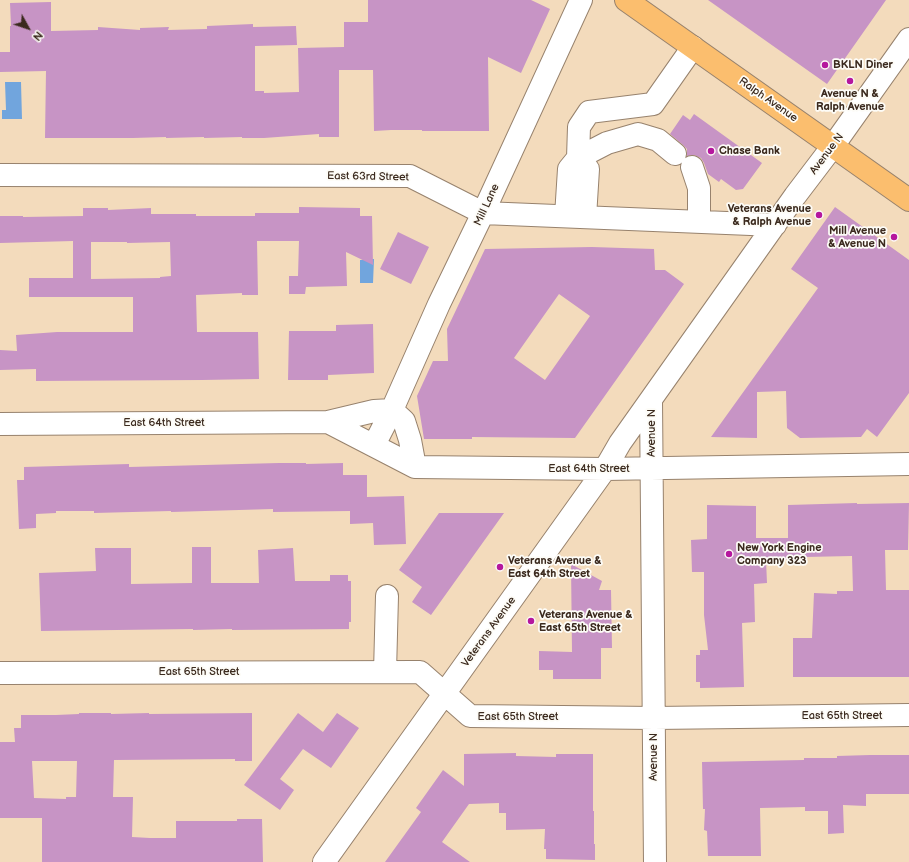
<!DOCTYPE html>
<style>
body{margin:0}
#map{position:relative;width:909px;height:862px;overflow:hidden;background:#f3dbbc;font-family:"Balsamiq Sans",sans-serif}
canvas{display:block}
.north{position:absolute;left:8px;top:8px;width:40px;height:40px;-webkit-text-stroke:3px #fdfcf7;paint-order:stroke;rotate:130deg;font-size:11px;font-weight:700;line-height:16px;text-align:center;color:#3b2a1e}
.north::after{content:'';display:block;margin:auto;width:14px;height:18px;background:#3b2a1e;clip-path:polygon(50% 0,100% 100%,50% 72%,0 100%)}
</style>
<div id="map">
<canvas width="909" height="862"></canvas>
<div class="north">N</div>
</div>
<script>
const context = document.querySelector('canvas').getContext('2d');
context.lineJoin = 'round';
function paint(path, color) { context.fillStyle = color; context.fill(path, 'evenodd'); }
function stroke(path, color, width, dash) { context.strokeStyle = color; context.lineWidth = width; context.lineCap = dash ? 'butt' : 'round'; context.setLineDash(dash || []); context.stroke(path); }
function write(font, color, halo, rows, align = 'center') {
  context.font = font + ' "Balsamiq Sans",sans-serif'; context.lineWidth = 3.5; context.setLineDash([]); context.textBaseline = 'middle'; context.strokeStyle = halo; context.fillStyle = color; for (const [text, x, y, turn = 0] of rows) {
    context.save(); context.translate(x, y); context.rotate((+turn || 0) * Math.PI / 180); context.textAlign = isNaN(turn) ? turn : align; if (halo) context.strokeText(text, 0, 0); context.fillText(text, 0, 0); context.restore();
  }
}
paint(new Path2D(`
 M5 82H21L22 119H2V110H6Z
 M374 259 373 283H360V260Z`), '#71a5dd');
paint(new Path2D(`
 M368 0H531L550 9 521 73 488 57 489 131H422V130H391L374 131 373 70H339V137H319V134L264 138H242V137L204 138V137L166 138V137L133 138H45L46 71 0 72V52H10V26H11L10 3 51 2V31L98 30V27L140 30V28L169 27 168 30 207 29V26L253 24V27L296 26 297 45 255 46V91H264V93L299 92 298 48 344 47V22H368Z
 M708 0H886L827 84Z
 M694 114 762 163 743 189 736 190 721 179 719 182 708 174 704 163 701 158 694 155 687 156V149L683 145 670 134 683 115 690 120Z
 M299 207 360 208V216H372L373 265 346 252 347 286 306 287 305 294H289V276H298L299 241H257L258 295H242V293L196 295 197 332H258L259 379 202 380 36 381V369L0 370V350L17 351 16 335 57 332H133V297H29V278H73V241L0 243V216H23V217L83 216V208H108V210L151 208V214H196V216H255V213H299ZM91 242H127V243L170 242 171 276 160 277V278L91 279Z
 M835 207 909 260V393L877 437 867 429 861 437 800 438 787 428 786 391 757 392V438L711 437 818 288 791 269Z
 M398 232 429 247 411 284 380 269Z
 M592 247 654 249 655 270H665L684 284 575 438 472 437V439H424L417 396 433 361H448L447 329 485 249ZM559 294 590 316 545 380 514 358Z
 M373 324 374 373 328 375V380H288L289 331H336V325Z
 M279 463H306V464L343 463V475H367V497L404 496 406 544 374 545 373 523 350 524V511L273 512V509L171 512V511L94 513V511H56V513L36 514V528L19 529 17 480H24V467L129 464V467Z
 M857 503V504L909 503 908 550H885L886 590H909V677H793V638H812L814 593 837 594V591H853L852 556 805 557V559L766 560 767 583 754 584 755 622 742 623 744 687 700 688V682H696V655H700V650H708L704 615V572H692L691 540 707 539V505L756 506V538H788V505Z
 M439 513H504L431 615 412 602 422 587 399 570Z
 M192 547H211V583H259L258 550 293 548 295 581H330V575H348V581H351V622H349V629L232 630V629L193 630V629L41 631 39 573 96 571 95 548H131V584L192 583Z
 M571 564 602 581 599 590H611L612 648H601V679H553V670H539V651L572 652Z
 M79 713H111V714L149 713V714L252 713V761H235V759L114 760 113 797H133L132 837 150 838H176V821H237V819H262L263 862H42V818H0V742H15L14 728H21V715H56L79 714ZM32 761H77L76 797H66V799L34 798Z
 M298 713 323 732 337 713 359 728 331 768 303 749 280 779 294 790 280 810 244 785Z
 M516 753V756L556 757V754H593V811H594V844H595V860L546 859V849H544L545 829 506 830V813H499V803L469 804 442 842 470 862H385L421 812 416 808 443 770 464 786V754Z
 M870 755H909V794H866V806L843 805 844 833 828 834V811H805V807L760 808 761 856H708L707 831 704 830 705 809H703L702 762 804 760V758H837V756Z`), '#c794c5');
const minor = new Path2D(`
 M692 167 699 188V222
 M0 175 410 176 483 213 775 225
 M566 216 569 169 578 158 607 143 638 134 658 140 675 154
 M585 217 588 169 578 158 579 127 589 112 653 104 693 47
 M651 400 655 862
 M328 422 374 411 392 410 374 445
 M0 424 328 422 415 467 605 469 909 464
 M415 467 410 440 404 421 392 410 439 304 483 213 581 0
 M385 672 387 596
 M0 673 420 672 470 716 654 718 909 715
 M324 862 605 469 620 443 795 196 833 146 909 39`);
const major = new Path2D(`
 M626 0 909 200`);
stroke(minor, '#97826d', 24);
stroke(major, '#97826d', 24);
stroke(minor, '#fff', 22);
stroke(major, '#fbbe6e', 22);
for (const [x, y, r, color] of [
 [825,65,4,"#b5179e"],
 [850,81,4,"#b5179e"],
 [711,151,4,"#b5179e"],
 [819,215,4,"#b5179e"],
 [894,237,4,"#b5179e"],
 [729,554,4,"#b5179e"],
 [500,567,4,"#b5179e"],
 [531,621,4,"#b5179e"]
]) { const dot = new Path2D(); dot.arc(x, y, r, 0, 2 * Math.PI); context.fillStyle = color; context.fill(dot); stroke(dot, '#fdfcf7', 1.5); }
write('bold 11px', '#3b2a1e', '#fdfcf7', [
 ["BKLN Diner",833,65],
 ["Avenue N &",850,94,"center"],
 ["Ralph Avenue",850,107,"center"],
 ["Chase Bank",719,151],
 ["Veterans Avenue",811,209,"right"],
 ["& Ralph Avenue",811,222,"right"],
 ["Mill Avenue",886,231,"right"],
 ["& Avenue N",886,244,"right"],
 ["New York Engine",737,548],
 ["Company 323",737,561],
 ["Veterans Avenue &",508,561],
 ["East 64th Street",508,574],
 ["Veterans Avenue &",539,615],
 ["East 65th Street",539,628]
], 'left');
write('11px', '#3b2a1e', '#fdfcf7', [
 ["Ralph Avenue",768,100,35],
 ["Avenue N",827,154,-53],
 ["East 63rd Street",368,177,1],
 ["Mill Lane",487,205,-65],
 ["East 64th Street",164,423],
 ["Avenue N",652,433,-90],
 ["East 64th Street",589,469],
 ["Veterans Avenue",489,632,-54],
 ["East 65th Street",199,672],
 ["East 65th Street",842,716],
 ["East 65th Street",518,717],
 ["Avenue N",654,757,-90]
]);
</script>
